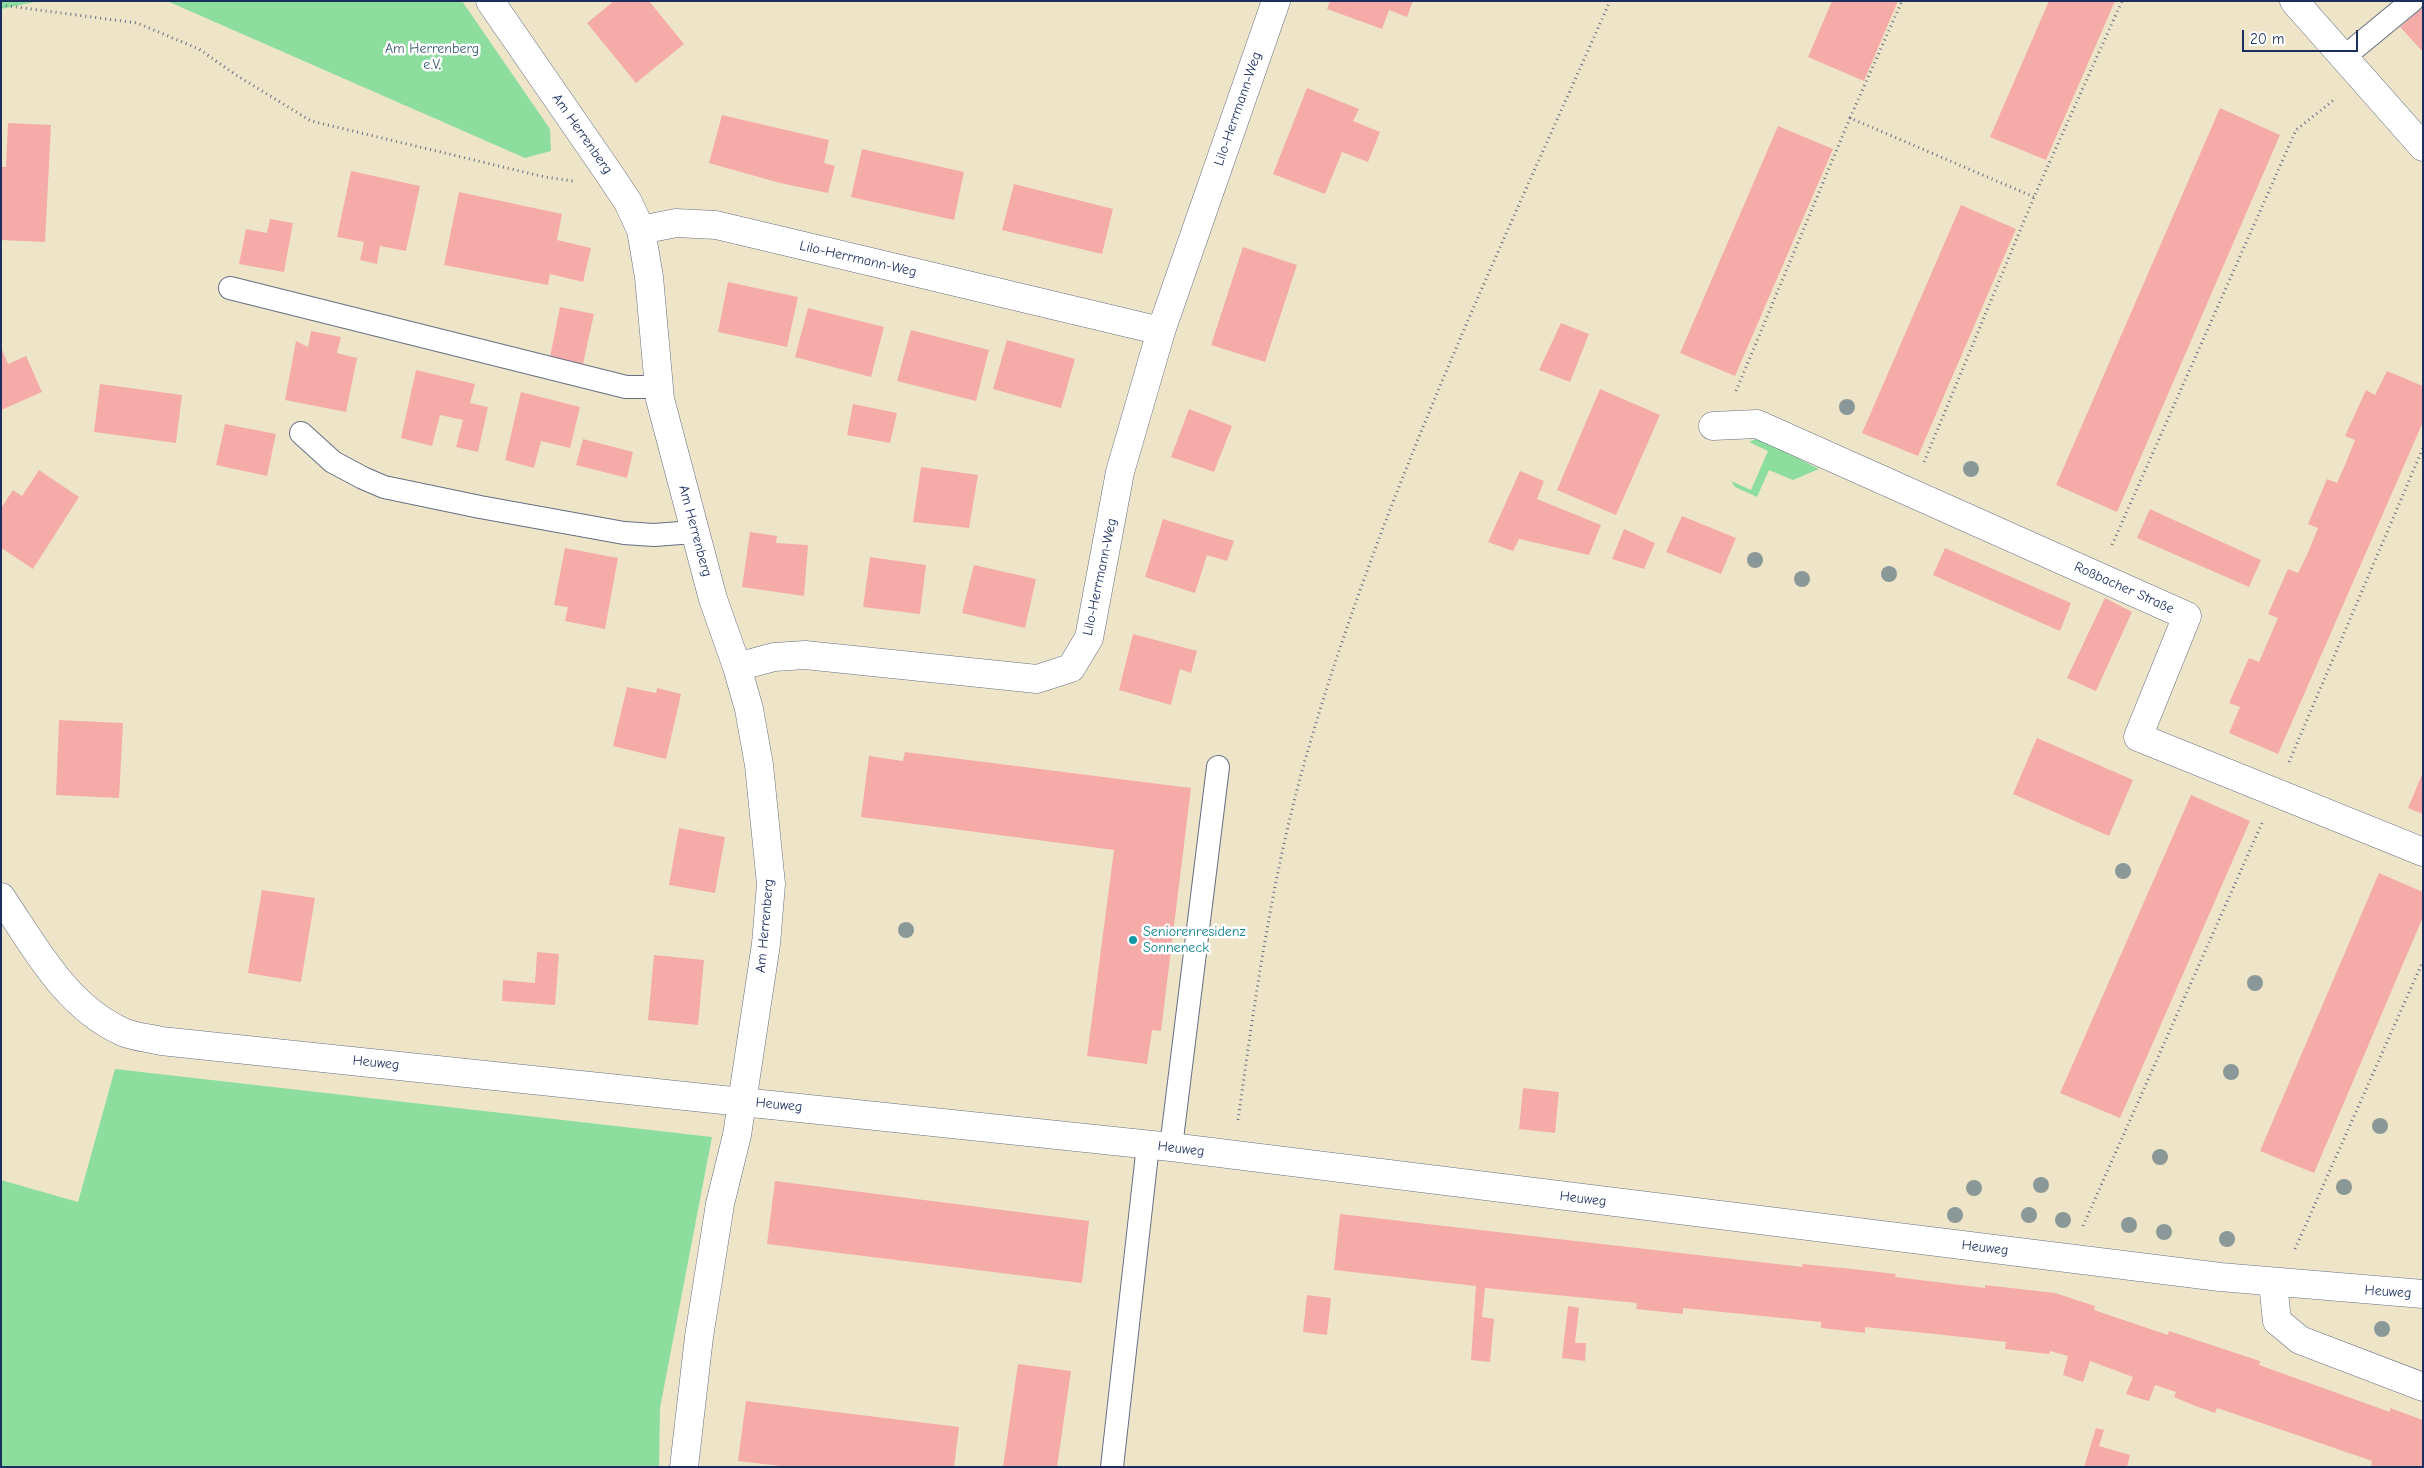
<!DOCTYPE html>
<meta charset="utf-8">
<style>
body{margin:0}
#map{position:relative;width:2424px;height:1468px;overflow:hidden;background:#eee5c9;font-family:"Comic Neue",sans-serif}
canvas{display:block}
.frame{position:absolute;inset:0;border:2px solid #1b2f5e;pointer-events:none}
.scale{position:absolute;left:2242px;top:30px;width:116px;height:22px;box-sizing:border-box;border:2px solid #1b2f5e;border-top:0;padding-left:6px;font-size:15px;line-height:18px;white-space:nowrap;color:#1b2f5e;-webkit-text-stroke:4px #fff;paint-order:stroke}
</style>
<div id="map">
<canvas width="2424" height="1468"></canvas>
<div class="frame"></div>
<div class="scale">20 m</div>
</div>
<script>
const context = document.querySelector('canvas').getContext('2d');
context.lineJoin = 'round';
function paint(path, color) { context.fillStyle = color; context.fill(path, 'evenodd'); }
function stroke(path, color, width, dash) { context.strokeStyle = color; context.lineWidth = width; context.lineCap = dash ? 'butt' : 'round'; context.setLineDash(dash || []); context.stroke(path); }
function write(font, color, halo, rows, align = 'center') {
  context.font = font + ' "Comic Neue",sans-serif'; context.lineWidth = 5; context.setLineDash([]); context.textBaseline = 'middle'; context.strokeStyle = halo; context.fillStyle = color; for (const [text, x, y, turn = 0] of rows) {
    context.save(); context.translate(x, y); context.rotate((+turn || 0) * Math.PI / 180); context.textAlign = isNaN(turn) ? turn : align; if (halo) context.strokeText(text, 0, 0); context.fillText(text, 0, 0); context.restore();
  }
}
paint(new Path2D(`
 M1 1H39L1 9Z
 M167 1H462L550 129 551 151 525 158Z
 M1758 438 1819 469 1793 480 1769 470 1757 497 1735 487 1731 481 1751 490 1768 451 1749 442Z
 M115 1069 712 1137 660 1408 659 1467H1V1180L78 1202Z`), '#8dde9e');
paint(new Path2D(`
 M614 1H649L684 44 636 83 587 23Z
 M1330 1H1413L1407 17 1389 10 1382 29 1327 9Z
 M1832 1H1898L1864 81 1808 57Z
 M2049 1H2115L2046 160 1990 137Z
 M2423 7V52L2400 27Z
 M1307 88 1359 109 1353 121 1380 132 1368 162 1342 152 1325 194 1273 174Z
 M2220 108 2280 135 2117 512 2056 485Z
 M722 115 829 140 824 163 835 166 828 193 780 183 709 163Z
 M8 123 51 125 45 242 1 240V167H6Z
 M1778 126 1833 149 1735 376 1680 353Z
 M862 149 964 172 954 220 851 197Z
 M351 171 420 186 406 251 380 246 377 264 360 260 364 242 337 237Z
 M1014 184 1113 209 1102 254 1002 230Z
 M459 192 562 214 557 240 591 248 583 282 550 274 548 285 444 265Z
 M1961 205 2016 229 1918 456 1862 433Z
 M270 219 293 223 284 272 239 264 246 229 267 233Z
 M1243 247 1297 265 1265 362 1211 345Z
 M728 282 798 297 787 347 718 332Z
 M560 307 594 314 583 364 550 357Z
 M808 308 884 327 871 377 795 357Z
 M1561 323 1589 334 1570 382 1539 370Z
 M911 330 989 350 976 401 897 381Z
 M311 331 341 337 337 353 357 358 346 412 285 400 296 341 308 347Z
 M1007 340 1075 359 1061 408 993 389Z
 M1 347 8 364 26 356 42 392 1 410Z
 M416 370 475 384 470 403 488 407 478 452 456 447 463 420 440 415 432 446 401 438Z
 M2387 371 2423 386V422L2278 754 2229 733 2240 707 2229 703 2249 658 2259 662 2278 618 2268 614 2288 569 2298 573 2307 555 2318 528 2308 524 2327 479 2337 483 2345 465 2355 440 2345 436 2366 390 2375 395Z
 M100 384 182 395 176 443 94 432Z
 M1600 389 1660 415 1616 515 1557 490Z
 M521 392 580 407 570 448 541 441 534 468 505 460Z
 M853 404 897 413 890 443 847 435Z
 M1189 409 1232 426 1214 472 1171 457Z
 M225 424 276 434 267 476 216 465Z
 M583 439 633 452 627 478 576 465Z
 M921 467 978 475 969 528 913 522Z
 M39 470 79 497 33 569 3 549 1 550V508L13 490 22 496Z
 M1520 471 1544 481 1537 499 1601 525 1589 555 1519 539 1513 551 1488 542Z
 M2150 509 2261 560 2249 587 2137 538Z
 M1682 516 1736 538 1721 574 1666 552Z
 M1163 519 1234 541 1227 561 1207 555 1195 593 1145 577Z
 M1624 529 1655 543 1644 569 1612 559Z
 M750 532 777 536 776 543 808 545 804 596 742 587Z
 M565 548 618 558 605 629 565 621 568 607 554 605Z
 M1945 548 2071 603 2060 631 1933 575Z
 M870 557 926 565 920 614 863 607Z
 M974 565 1036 579 1025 628 962 613Z
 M2105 598 2132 612 2096 691 2067 678Z
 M1133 634 1197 651 1191 673 1180 669 1171 705 1119 690Z
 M627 687 656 693 657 688 681 694 666 759 613 746Z
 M59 720 123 723 119 798 56 795Z
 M2037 738 2133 780 2109 836 2013 794Z
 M905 752 1191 788 1161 1031 1152 1030 1147 1064 1087 1056 1114 850 861 817 869 756 903 761Z
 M2423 772V814L2408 808Z
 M2191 795 2250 821 2120 1118 2060 1093Z
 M679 828 725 837 715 893 669 885Z
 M2379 873 2423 892V917L2314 1173 2260 1151Z
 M262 890 315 898 301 982 248 973Z
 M537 952 559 954 555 1005 502 1001 503 980 535 983Z
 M654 955 704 960 698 1025 648 1020Z
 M1523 1088 1559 1092 1555 1133 1519 1129Z
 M775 1181 1089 1221 1082 1283 767 1244Z
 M1340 1214 1803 1267 1802 1264 1853 1269 1896 1274 1895 1277 1985 1288V1285L2055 1293 2095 1306 2094 1310 2168 1335 2169 1331 2260 1361 2259 1365 2390 1412V1408L2423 1420V1467H2375L2371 1465 2372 1461 2285 1431 2217 1408 2215 1413 2193 1405 2174 1397 2176 1392 2155 1385 2149 1401 2145 1400 2126 1394 2133 1377 2090 1361 2083 1382 2063 1375 2068 1356 2050 1351 2049 1354 2005 1349 2006 1342 1935 1334 1865 1327V1333L1821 1328V1322L1683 1308V1314L1636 1309 1637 1303 1485 1288 1482 1317 1494 1319 1490 1362 1471 1360 1476 1286 1334 1270Z
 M1307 1295 1331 1298 1327 1335 1303 1332Z
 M1568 1306 1579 1308 1575 1343H1586L1585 1361 1562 1358Z
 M1018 1364 1071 1371 1057 1467H1003Z
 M746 1401 959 1427 954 1467H789L738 1461Z
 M2096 1428 2104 1430 2099 1446 2130 1455 2127 1467H2084Z`), '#f5aca9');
const lane = new Path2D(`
 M2344 57 2412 1
 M230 288 626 387H659
 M301 433 333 462 363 478 384 487 480 507 624 533 654 535 694 532
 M1171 1147 1218 767
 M1112 1467 1148 1145`);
const street = new Path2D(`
 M490 1 608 172 628 202 641 230 649 277 660 399 713 599 737 667 749 709 759 765 771 884 766 944 737 1135 720 1204 699 1337 684 1467
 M641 230 676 223 716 225 1161 331
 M1713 426 1757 424 2187 616 2138 737 2423 852
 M737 667 774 657 805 655 1037 679 1071 668 1089 638 1120 472 1161 331 1276 1
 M2273 1283 2277 1321 2300 1340 2423 1387`);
const secondary = new Path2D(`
 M2294 1 2423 147
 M1 897C35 947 65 1006 123 1032 134 1037 149 1038 161 1041L1171 1147 2220 1277 2423 1294`);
stroke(lane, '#656f83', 24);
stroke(street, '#656f83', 29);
stroke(secondary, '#656f83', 29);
stroke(new Path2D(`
 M1 5 137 23 199 49 236 75 311 121 545 177 573 181
 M1850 118 1902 1
 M1736 391 1850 118 2034 197
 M1924 462 2034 197 2122 1
 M2112 545 2296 130 2335 99
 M2289 762 2423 448
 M1238 1120C1255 999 1272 875 1306 757 1381 496 1500 250 1610 1
 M2083 1226 2262 823
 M2295 1249 2423 961`), '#656f83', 3, [1, 4]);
stroke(lane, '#fff', 22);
stroke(street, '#fff', 28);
stroke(secondary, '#fff', 28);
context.fillStyle = '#8a9997';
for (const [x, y] of [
 [1847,407],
 [1971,469],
 [1755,560],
 [1889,574],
 [1802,579],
 [2123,871],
 [906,930],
 [2255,983],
 [2231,1072],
 [2380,1126],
 [2160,1157],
 [2041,1185],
 [2344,1187],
 [1974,1188],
 [1955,1215],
 [2029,1215],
 [2063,1220],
 [2129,1225],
 [2164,1232],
 [2227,1239],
 [2382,1329]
]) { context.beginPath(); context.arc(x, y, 8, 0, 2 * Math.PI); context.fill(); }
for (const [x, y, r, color] of [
 [1133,940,5,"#0f9aa8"]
]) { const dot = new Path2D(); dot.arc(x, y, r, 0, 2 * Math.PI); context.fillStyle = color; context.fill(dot); stroke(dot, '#fff', 2); }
write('14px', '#385b6e', '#fff', [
 ["Am Herrenberg",432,49],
 ["e.V.",432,65]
]);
write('14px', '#1b2f5e', '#fff', [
 ["Lilo-Herrmann-Weg",1238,109,-71],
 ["Am Herrenberg",582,134,55],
 ["Lilo-Herrmann-Weg",858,259,13],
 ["Am Herrenberg",695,531,75],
 ["Lilo-Herrmann-Weg",1100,577,-78],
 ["Roßbacher Straße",2124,588,24],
 ["Am Herrenberg",765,926,-85],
 ["Heuweg",376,1063,6],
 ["Heuweg",779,1105,6],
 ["Heuweg",1181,1149,7],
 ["Heuweg",1583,1199,7],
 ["Heuweg",1985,1248,7],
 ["Heuweg",2388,1292,4]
]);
write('14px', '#0d838f', '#fff', [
 ["Seniorenresidenz",1143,932],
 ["Sonneneck",1143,948]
], 'left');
</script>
